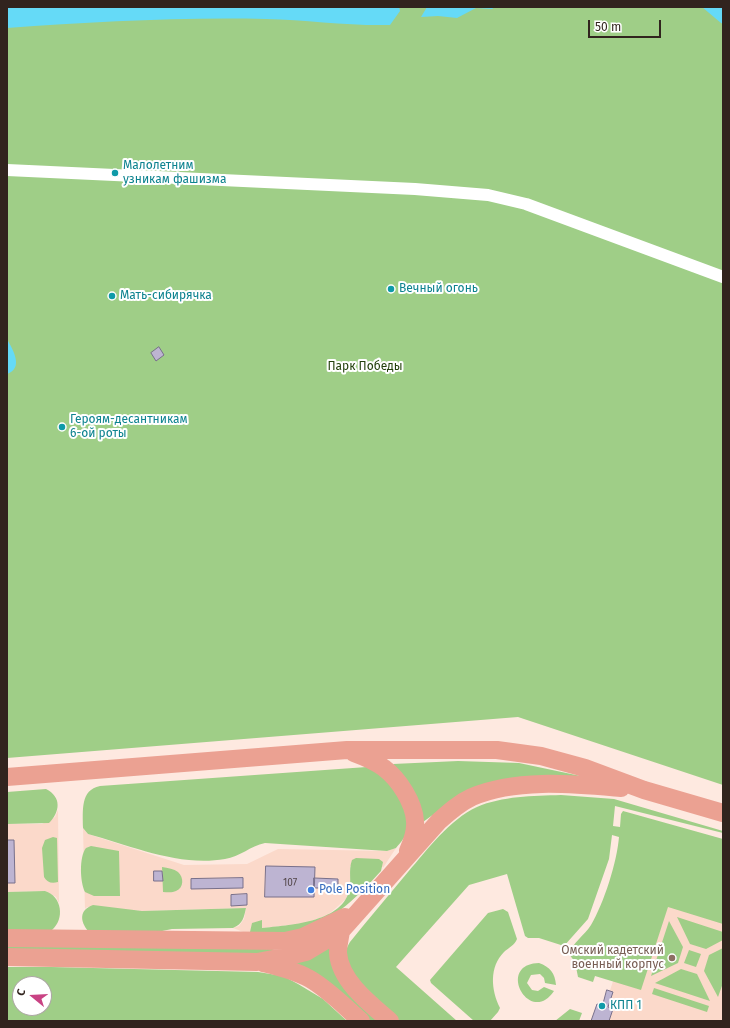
<!DOCTYPE html>
<meta charset="utf-8">
<style>
body{margin:0}
#map{position:relative;width:730px;height:1028px;overflow:hidden;background:#fee9e0;font-family:"Fira Sans",sans-serif}
canvas{display:block}
.frame{position:absolute;inset:0;border:8px solid #31241e;pointer-events:none}
.north{position:absolute;left:12px;top:976px;width:40px;height:40px;box-sizing:border-box;background:#fff;border:1px solid #ada7a5;border-radius:50%;rotate:288deg;font-size:11px;font-weight:700;line-height:16px;text-align:center;color:#31241e}
.north::after{content:'';display:block;margin:auto;width:14px;height:18px;background:#c94384;clip-path:polygon(50% 0,100% 100%,50% 72%,0 100%)}
.scale{position:absolute;left:588px;top:20px;width:73px;height:18px;box-sizing:border-box;border:2px solid #31241e;border-top:0;padding-left:5px;font-size:12px;line-height:14px;white-space:nowrap;color:#31241e;-webkit-text-stroke:3px #fff;paint-order:stroke}
</style>
<div id="map">
<canvas width="730" height="1028"></canvas>
<div class="frame"></div>
<div class="north">С</div>
<div class="scale">50 m</div>
</div>
<script>
const context = document.querySelector('canvas').getContext('2d');
context.lineJoin = 'round';
function paint(path, color) { context.fillStyle = color; context.fill(path, 'evenodd'); }
function stroke(path, color, width, dash) { context.strokeStyle = color; context.lineWidth = width; context.lineCap = dash ? 'butt' : 'round'; context.setLineDash(dash || []); context.stroke(path); }
function write(font, color, halo, rows, align = 'center') {
  context.font = font + ' "Fira Sans",sans-serif'; context.lineWidth = 4; context.setLineDash([]); context.textBaseline = 'middle'; context.strokeStyle = halo; context.fillStyle = color; for (const [text, x, y, turn = 0] of rows) {
    context.save(); context.translate(x, y); context.rotate((+turn || 0) * Math.PI / 180); context.textAlign = isNaN(turn) ? turn : align; if (halo) context.strokeText(text, 0, 0); context.fillText(text, 0, 0); context.restore();
  }
}
paint(new Path2D(`
 M58 810 59 903 56 897 45 891 7 892V824H42L55 817Z
 M83 828 88 834 184 865 247 864 278 849 387 851 396 848 381 871 383 867 350 866V890L346 899 328 915 306 923 262 928V920L251 935 233 928 239 926 244 919 246 908 142 911 87 907 85 909Z
 M649 871 723 896V1021H600Z`), '#fbd9ca');
paint(new Path2D(`
 M7 7H723V785L518 717 7 758Z
 M458 761 519 763 590 778 452 801 423 822 404 779 393 764Z
 M367 767C390 775 410 805 407 829 407 836 400 843 396 848L387 851 265 843C250 846 240 857 225 859 179 867 132 846 88 834L83 828C83 811 80 790 100 786Z
 M46 789C62 797 60 812 49 823L7 824V792Z
 M561 795 614 799 723 831V833L615 806 613 826 620 827 621 814 623 811 723 839V924L668 907 641 990 595 976 593 982 578 977 575 962 569 954C573 942 584 936 591 925 604 903 617 862 619 837L612 835 609 859 588 919 564 946 539 938H528L525 936 507 874 469 885 396 967 457 1021H399C383 1007 344 976 346 954 346 949 348 945 350 942 369 918 389 895 408 872 428 849 449 820 477 807 502 796 533 796 561 795Z
 M53 837 57 838 58 882C51 884 47 882 44 877L42 848 45 840Z
 M91 846 119 851 120 896H94L85 892C80 882 79 857 86 848Z
 M356 858 379 859 383 862 381 871C355 899 330 926 290 932 277 934 263 932 250 932L252 923 262 920V928C288 925 341 923 349 891 352 881 348 871 352 860Z
 M162 867C168 868 174 869 178 872 184 877 184 888 176 891 172 893 167 892 163 892Z
 M45 891C62 896 65 919 52 930L7 931V892Z
 M93 905 142 911 246 908C244 917 243 924 233 928L172 929 157 932 88 931C80 921 79 910 93 905Z
 M503 909 508 912 517 939C515 945 508 948 504 952 489 967 491 990 500 1008L498 1012 490 1021H474L431 983 430 980 488 913Z
 M677 917 723 932V940L706 949 690 944Z
 M669 921 683 947 678 963 651 976Z
 M7 943 272 949 281 952 272 954 7 950Z
 M331 943 381 1021H368L291 964Z
 M723 948V983L718 997 704 971 709 955Z
 M689 950 701 954 696 967 684 963Z
 M539 963C550 967 555 973 556 985L545 983 544 978 540 974 531 975 527 983 532 990 538 991 544 987 554 991C530 1027 495 964 539 963Z
 M7 967H51L258 972 283 976 298 984 323 999 347 1021H7ZM20 984H44V1008H20Z
 M681 969 697 974 710 1001 655 983Z
 M654 988 709 1006 707 1012 652 994Z
 M570 1009 582 1013 579 1021H555Z`), '#9fce87');
paint(new Path2D(`
 M7 7H399L400 11 390 25C349 26 307 20 266 19 179 17 93 22 7 28Z
 M427 7H495L492 9 476 8 457 18 438 16 421 17Z
 M702 7H723V24L721 23Z
 M7 339C13 350 24 368 7 374Z`), '#65daf7');
const building = new Path2D(`
 M159 347 164 355 156 361 151 353Z
 M7 840H14L15 883H7Z
 M266 866 315 867 314 897H265Z
 M154 871H162L163 881H154Z
 M243 878V888L191 889V879Z
 M314 878 338 879V888H314Z
 M247 894V905L231 906V895Z
 M607 990 613 992 608 1007 613 1009 609 1021H591L597 1004 602 1006Z`);
paint(building, '#bdb4d2');
stroke(building, '#78708b', 1);
stroke(new Path2D(`
 M7 170 415 189 488 195 526 204 723 277`), '#fff', 12);
stroke(new Path2D(`
 M354 753C365 757 375 761 384 768 399 779 414 803 415 821 416 831 412 842 408 851
 M7 777 347 750H497L541 756 585 768 644 790 723 813
 M341 931C340 938 338 946 338 953 340 981 370 1004 390 1021
 M7 938 285 941 303 937 345 917
 M7 957 257 962 289 956 306 952 341 931 439 821C449 812 459 803 472 797 516 778 574 784 621 788
 M263 963C279 967 296 971 310 979 329 990 345 1007 361 1021`), '#eba192', 18);
for (const [x, y, r, color] of [
 [115,173,4,"#0f9aa8"],
 [391,289,4,"#0f9aa8"],
 [112,296,4,"#0f9aa8"],
 [62,427,4,"#0f9aa8"],
 [311,890,4,"#3f7fe0"],
 [672,958,4,"#8d6e63"],
 [602,1006,4,"#0f9aa8"]
]) { const dot = new Path2D(); dot.arc(x, y, r, 0, 2 * Math.PI); context.fillStyle = color; context.fill(dot); stroke(dot, '#fff', 1.5); }
write('10px', '#54484b', null, [
 ["107",290,883]
]);
write('12px', '#0d838f', '#fff', [
 ["Малолетним",123,166],
 ["узникам фашизма",123,180],
 ["Вечный огонь",399,289],
 ["Мать-сибирячка",120,296],
 ["Героям-десантникам",70,420],
 ["6-ой роты",70,434],
 ["КПП 1",610,1006]
], 'left');
write('12px', '#23410d', '#fff', [
 ["Парк Победы",365,367]
]);
write('12px', '#366cbe', '#fff', [
 ["Pole Position",319,890]
], 'left');
write('12px', '#785e54', '#fff', [
 ["Омский кадетский",664,951],
 ["военный корпус",664,965]
], 'right');
</script>
